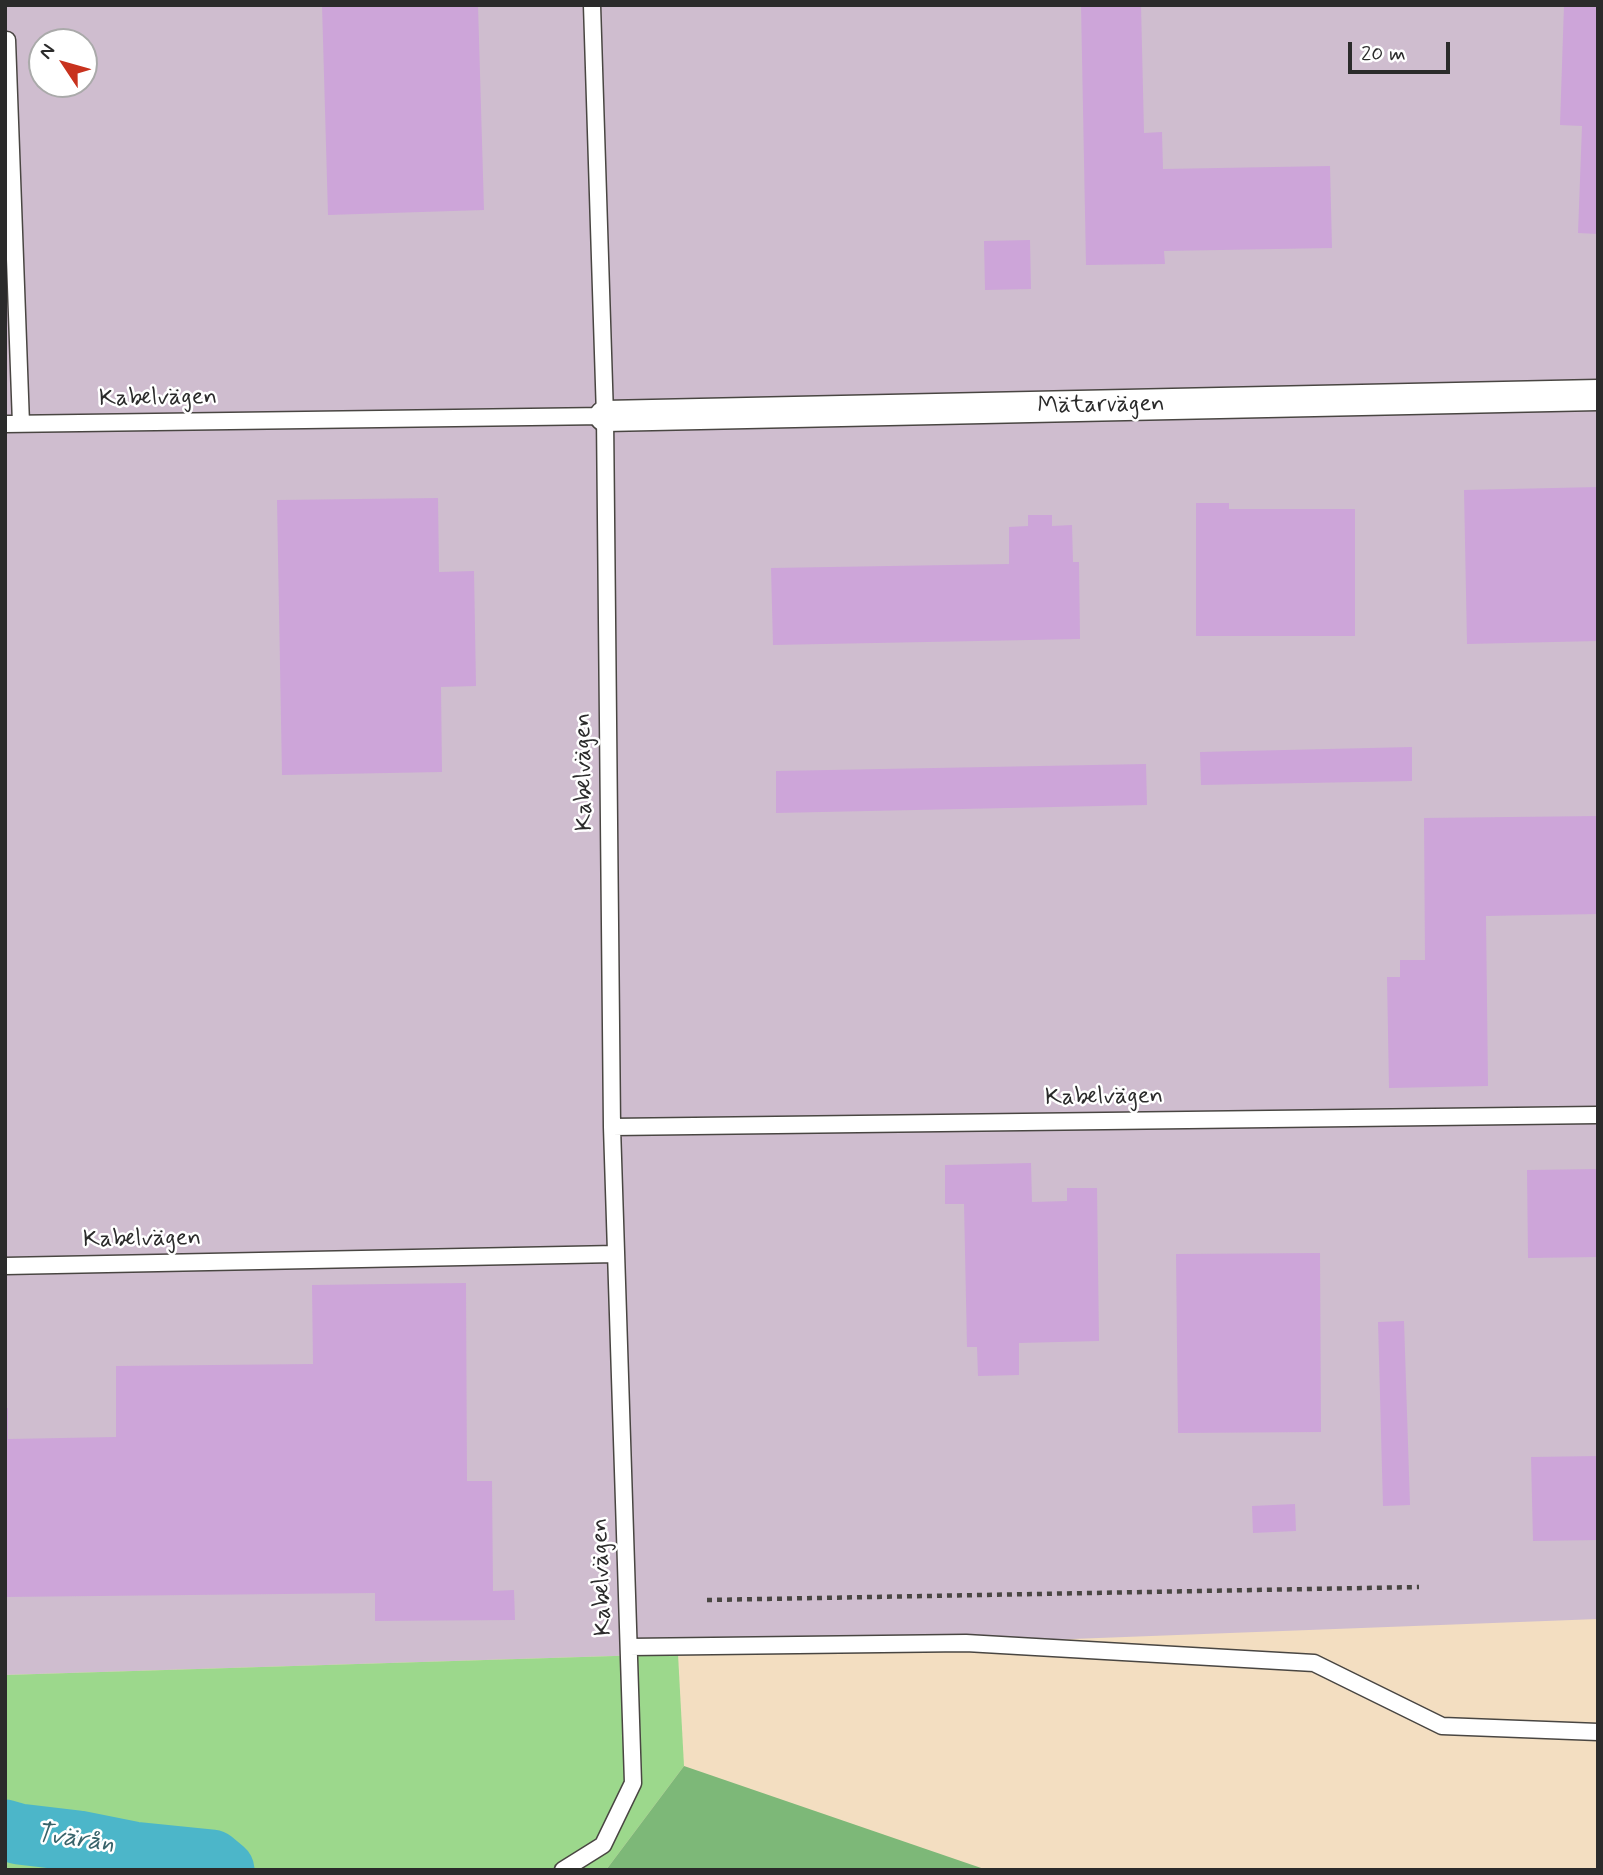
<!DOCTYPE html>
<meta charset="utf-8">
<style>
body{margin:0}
#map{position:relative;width:1603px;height:1875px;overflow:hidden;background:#f3dec1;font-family:Mynerve,sans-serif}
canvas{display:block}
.frame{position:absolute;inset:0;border:7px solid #2b2b2b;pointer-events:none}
.north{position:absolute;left:28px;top:28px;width:70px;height:70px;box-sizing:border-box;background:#fff;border:2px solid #aaa;border-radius:50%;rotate:306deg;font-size:19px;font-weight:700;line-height:28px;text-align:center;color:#2b2b2b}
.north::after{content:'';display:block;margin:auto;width:24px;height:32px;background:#c8321e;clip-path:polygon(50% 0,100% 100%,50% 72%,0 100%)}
.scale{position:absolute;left:1348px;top:42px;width:102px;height:32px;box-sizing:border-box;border:4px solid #2b2b2b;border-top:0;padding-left:9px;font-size:21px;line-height:24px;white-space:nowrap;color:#2b2b2b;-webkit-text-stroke:5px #fff;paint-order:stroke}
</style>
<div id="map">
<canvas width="1603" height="1875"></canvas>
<div class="frame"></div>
<div class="north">N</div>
<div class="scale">20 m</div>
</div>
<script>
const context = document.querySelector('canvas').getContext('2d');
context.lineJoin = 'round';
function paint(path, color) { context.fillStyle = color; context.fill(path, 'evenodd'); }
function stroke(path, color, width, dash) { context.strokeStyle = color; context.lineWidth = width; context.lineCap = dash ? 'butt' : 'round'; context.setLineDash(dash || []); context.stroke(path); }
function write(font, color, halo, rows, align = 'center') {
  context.font = font + ' Mynerve,sans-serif'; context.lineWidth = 5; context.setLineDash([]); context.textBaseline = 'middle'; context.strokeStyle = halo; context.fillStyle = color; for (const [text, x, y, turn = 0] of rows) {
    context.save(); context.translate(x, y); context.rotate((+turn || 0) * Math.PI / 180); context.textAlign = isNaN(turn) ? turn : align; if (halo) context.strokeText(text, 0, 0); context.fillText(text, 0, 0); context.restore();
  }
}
paint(new Path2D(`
 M5 5H1598V1619L678 1654 5 1675ZM42 42H84V84H42Z`), '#cfbdcf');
paint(new Path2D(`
 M678 1654 684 1766 606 1870H5V1675Z`), '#9cd88c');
paint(new Path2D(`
 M684 1766 987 1870H606Z`), '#7db878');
stroke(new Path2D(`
 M5 1830 19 1834 78 1841 133 1852 212 1860 224 1870`), '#4cb6c9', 61);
paint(new Path2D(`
 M322 5H478L484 210 328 215Z
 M1081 5H1141L1144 133 1162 132 1163 169 1330 166 1332 248 1164 251 1165 264 1086 265Z
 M1564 5H1598V234L1578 233 1582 126 1560 125Z
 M1030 240 1031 289 985 290 984 241Z
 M1598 487V641L1467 644 1464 490Z
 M438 498 439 572 474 571 476 686 441 687 442 772 282 775 277 500Z
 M1196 503H1229V509H1355V636H1196Z
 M1028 515H1052V526L1072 525 1073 562H1079L1080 639 773 645 771 568 1009 564V527L1028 526Z
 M1412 747V781L1201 785 1200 752Z
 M1146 764 1147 805 776 813V771Z
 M1598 816V914L1486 916 1488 1086 1389 1088 1387 977H1400V960H1425L1424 818Z
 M1031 1163 1032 1202 1067 1201V1188H1097L1099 1341 1019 1343V1375L978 1376 977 1347H967L964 1204H945V1165Z
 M1598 1169V1257L1528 1258 1527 1170Z
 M1320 1253 1321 1432 1178 1433 1176 1254Z
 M466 1283 467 1481H492L493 1591 514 1590 515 1620 375 1621V1593L5 1597V1408H8V1439L116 1437V1366L313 1364 312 1285Z
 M1404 1321 1410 1505 1383 1506 1378 1322Z
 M1598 1456V1540L1533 1541 1531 1457Z
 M1295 1504 1296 1531 1253 1533 1252 1506Z`), '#cda5d9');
const service = new Path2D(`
 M7 40 21 424
 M5 424 605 416
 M612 1127 1598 1115
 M5 1266 616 1254
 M629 1647 966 1643 1314 1663 1442 1726 1598 1732
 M563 1870 603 1845 633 1783 612 1127 605 416 592 5`);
const minor = new Path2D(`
 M605 416 1598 395`);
stroke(service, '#494642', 19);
stroke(minor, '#494642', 33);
stroke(new Path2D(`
 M707 1600 1419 1587`), '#494642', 4.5, [5, 5]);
stroke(service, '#fff', 16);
stroke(minor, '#fff', 30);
write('24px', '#2b2b2b', '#fff', [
 ["Kabelvägen",158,399,-1],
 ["Mätarvägen",1101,406,-1],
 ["Kabelvägen",585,772,-91],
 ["Kabelvägen",1104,1098,-1],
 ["Kabelvägen",142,1240,-1],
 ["Kabelvägen",603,1577,-92]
]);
write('italic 26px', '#38636a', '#fff', [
 ["Tvärån",75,1840,8]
]);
</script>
